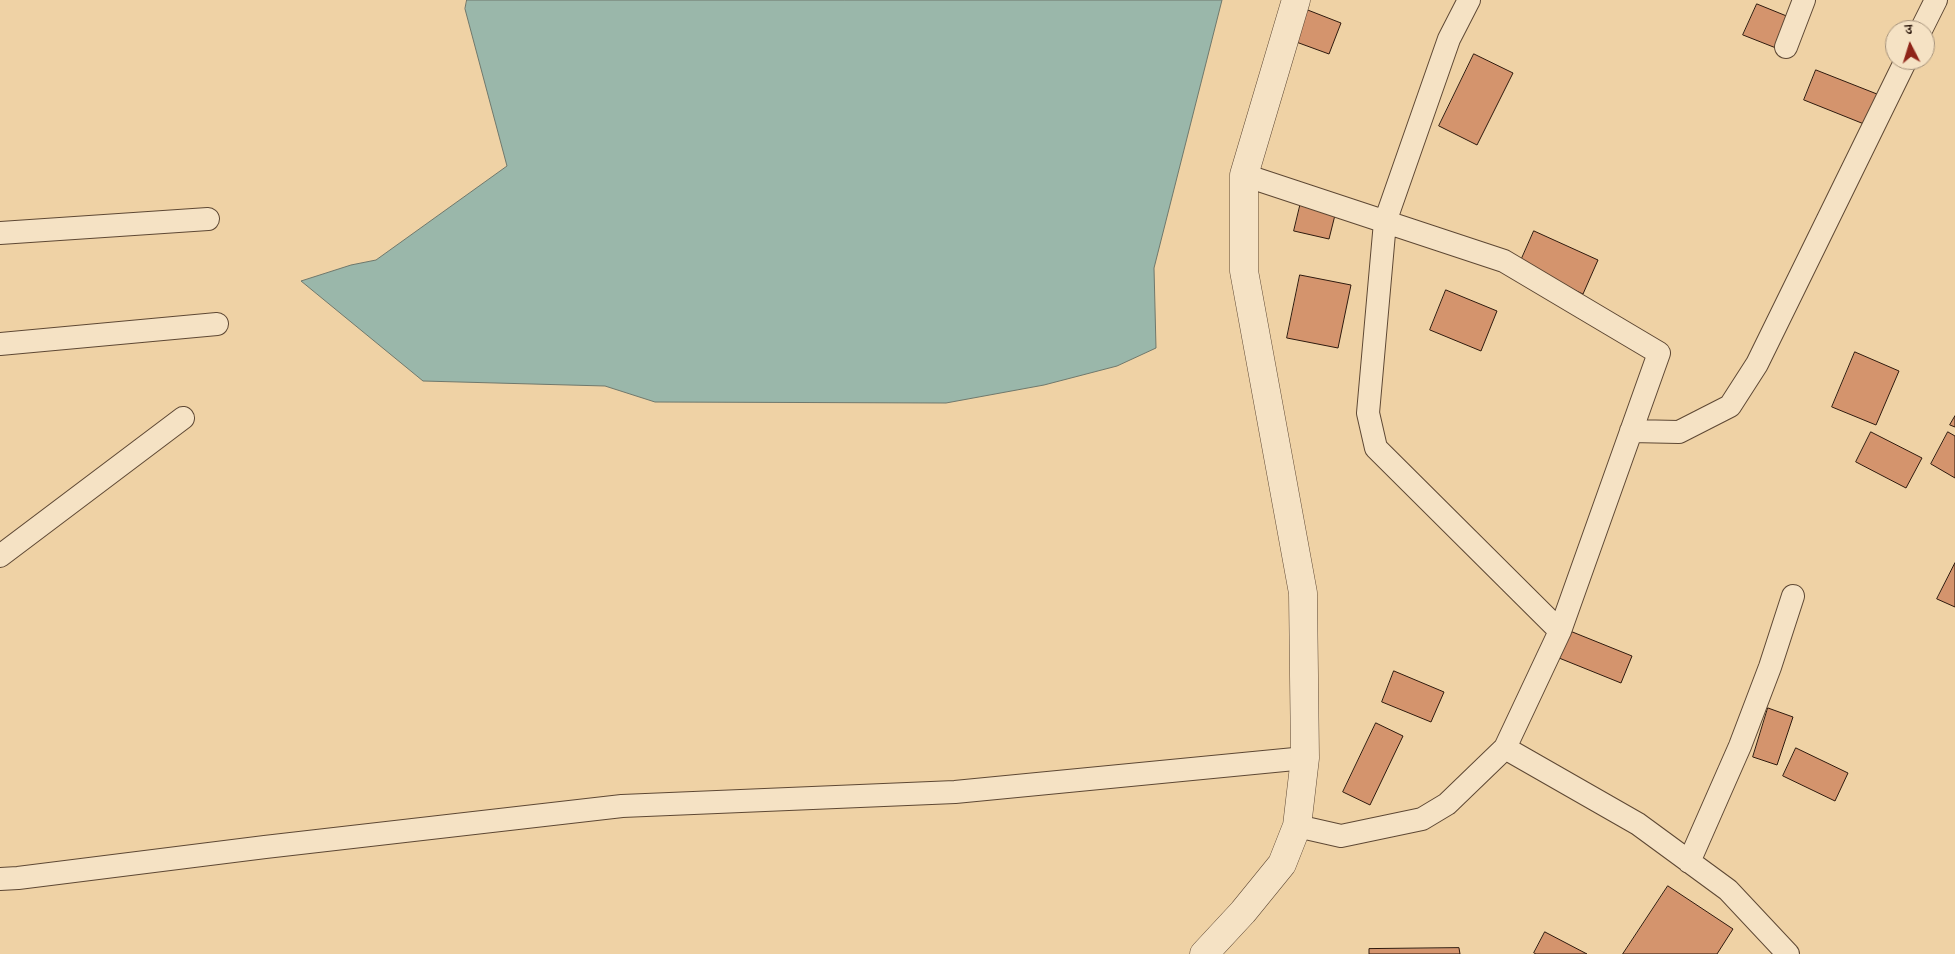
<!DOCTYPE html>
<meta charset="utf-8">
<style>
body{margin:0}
#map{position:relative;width:1955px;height:954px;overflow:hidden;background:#efd2a5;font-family:Vollkorn,"Noto Serif Devanagari",serif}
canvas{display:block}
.north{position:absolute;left:1885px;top:20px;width:50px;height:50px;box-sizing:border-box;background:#f5e2c4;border:1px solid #a5927b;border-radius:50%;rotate:355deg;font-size:14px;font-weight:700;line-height:20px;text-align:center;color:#2e1a0e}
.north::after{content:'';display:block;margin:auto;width:18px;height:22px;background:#8f2418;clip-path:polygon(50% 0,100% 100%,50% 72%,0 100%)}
</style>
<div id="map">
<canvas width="1955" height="954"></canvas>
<div class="north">उ</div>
</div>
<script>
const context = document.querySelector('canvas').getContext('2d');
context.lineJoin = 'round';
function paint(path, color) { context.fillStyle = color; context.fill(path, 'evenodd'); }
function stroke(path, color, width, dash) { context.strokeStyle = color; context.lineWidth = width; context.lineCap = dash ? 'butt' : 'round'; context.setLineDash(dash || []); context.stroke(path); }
const water = new Path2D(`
 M467 0H1222L1154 268 1156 348 1117 366 1044 385 946 403 655 402 605 386 423 381 301 281 351 265 376 260 507 166 465 9Z`);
paint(water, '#9ab7aa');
stroke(water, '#6f786c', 1);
const building = new Path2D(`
 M1757 4 1789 17 1776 48 1743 35Z
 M1300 7 1341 23 1329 54 1288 39Z
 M1474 54 1513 73 1477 145 1439 126Z
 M1816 70 1882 96 1869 126 1804 100Z
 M1301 202 1336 211 1329 239 1294 231Z
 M1534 231 1598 260 1583 294 1519 265Z
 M1300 275 1351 285 1338 348 1287 338Z
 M1446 290 1497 311 1481 351 1430 330Z
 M1855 352 1899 371 1876 425 1832 407Z
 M1955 416V427L1950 425Z
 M1871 432 1922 458 1906 488 1856 462Z
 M1948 432 1955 436V478L1931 464Z
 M1955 563V607L1937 599Z
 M1570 631 1632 656 1621 683 1559 658Z
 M1394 671 1444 692 1431 722 1382 702Z
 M1768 708 1793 717 1777 765 1753 757Z
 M1376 723 1403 736 1370 805 1343 792Z
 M1796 748 1848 773 1835 801 1783 776Z
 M1668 886 1733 929 1717 954H1623Z
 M1545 932 1587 954H1536L1534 953Z
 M1459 948 1460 954H1369V949Z`);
paint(building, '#d4946d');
stroke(building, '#2e1a0e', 1);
const minor = new Path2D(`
 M1469 0 1449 39 1385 222 1368 413 1376 448 1560 631
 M1921 30 1936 0
 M1786 47 1804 0
 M1244 175 1504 261 1659 353 1560 631 1505 748 1447 804 1422 819 1341 836 1297 826
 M0 233 208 219
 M0 344 217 324
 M1631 431 1679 432 1730 406 1757 364 1906 60
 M0 556 183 418
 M1505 748 1638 824 1728 890 1788 954
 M1689 862 1740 746 1770 667 1793 596
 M0 879 18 878 265 847 622 806 955 792 1305 758`);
const tertiary = new Path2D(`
 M1204 954 1243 912 1282 864 1297 826 1305 758 1303 593 1244 271V175L1296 0`);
stroke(minor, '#5e4834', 24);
stroke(tertiary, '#5e4834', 29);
stroke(minor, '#f5e2c4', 22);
stroke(tertiary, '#f5e2c4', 28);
</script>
